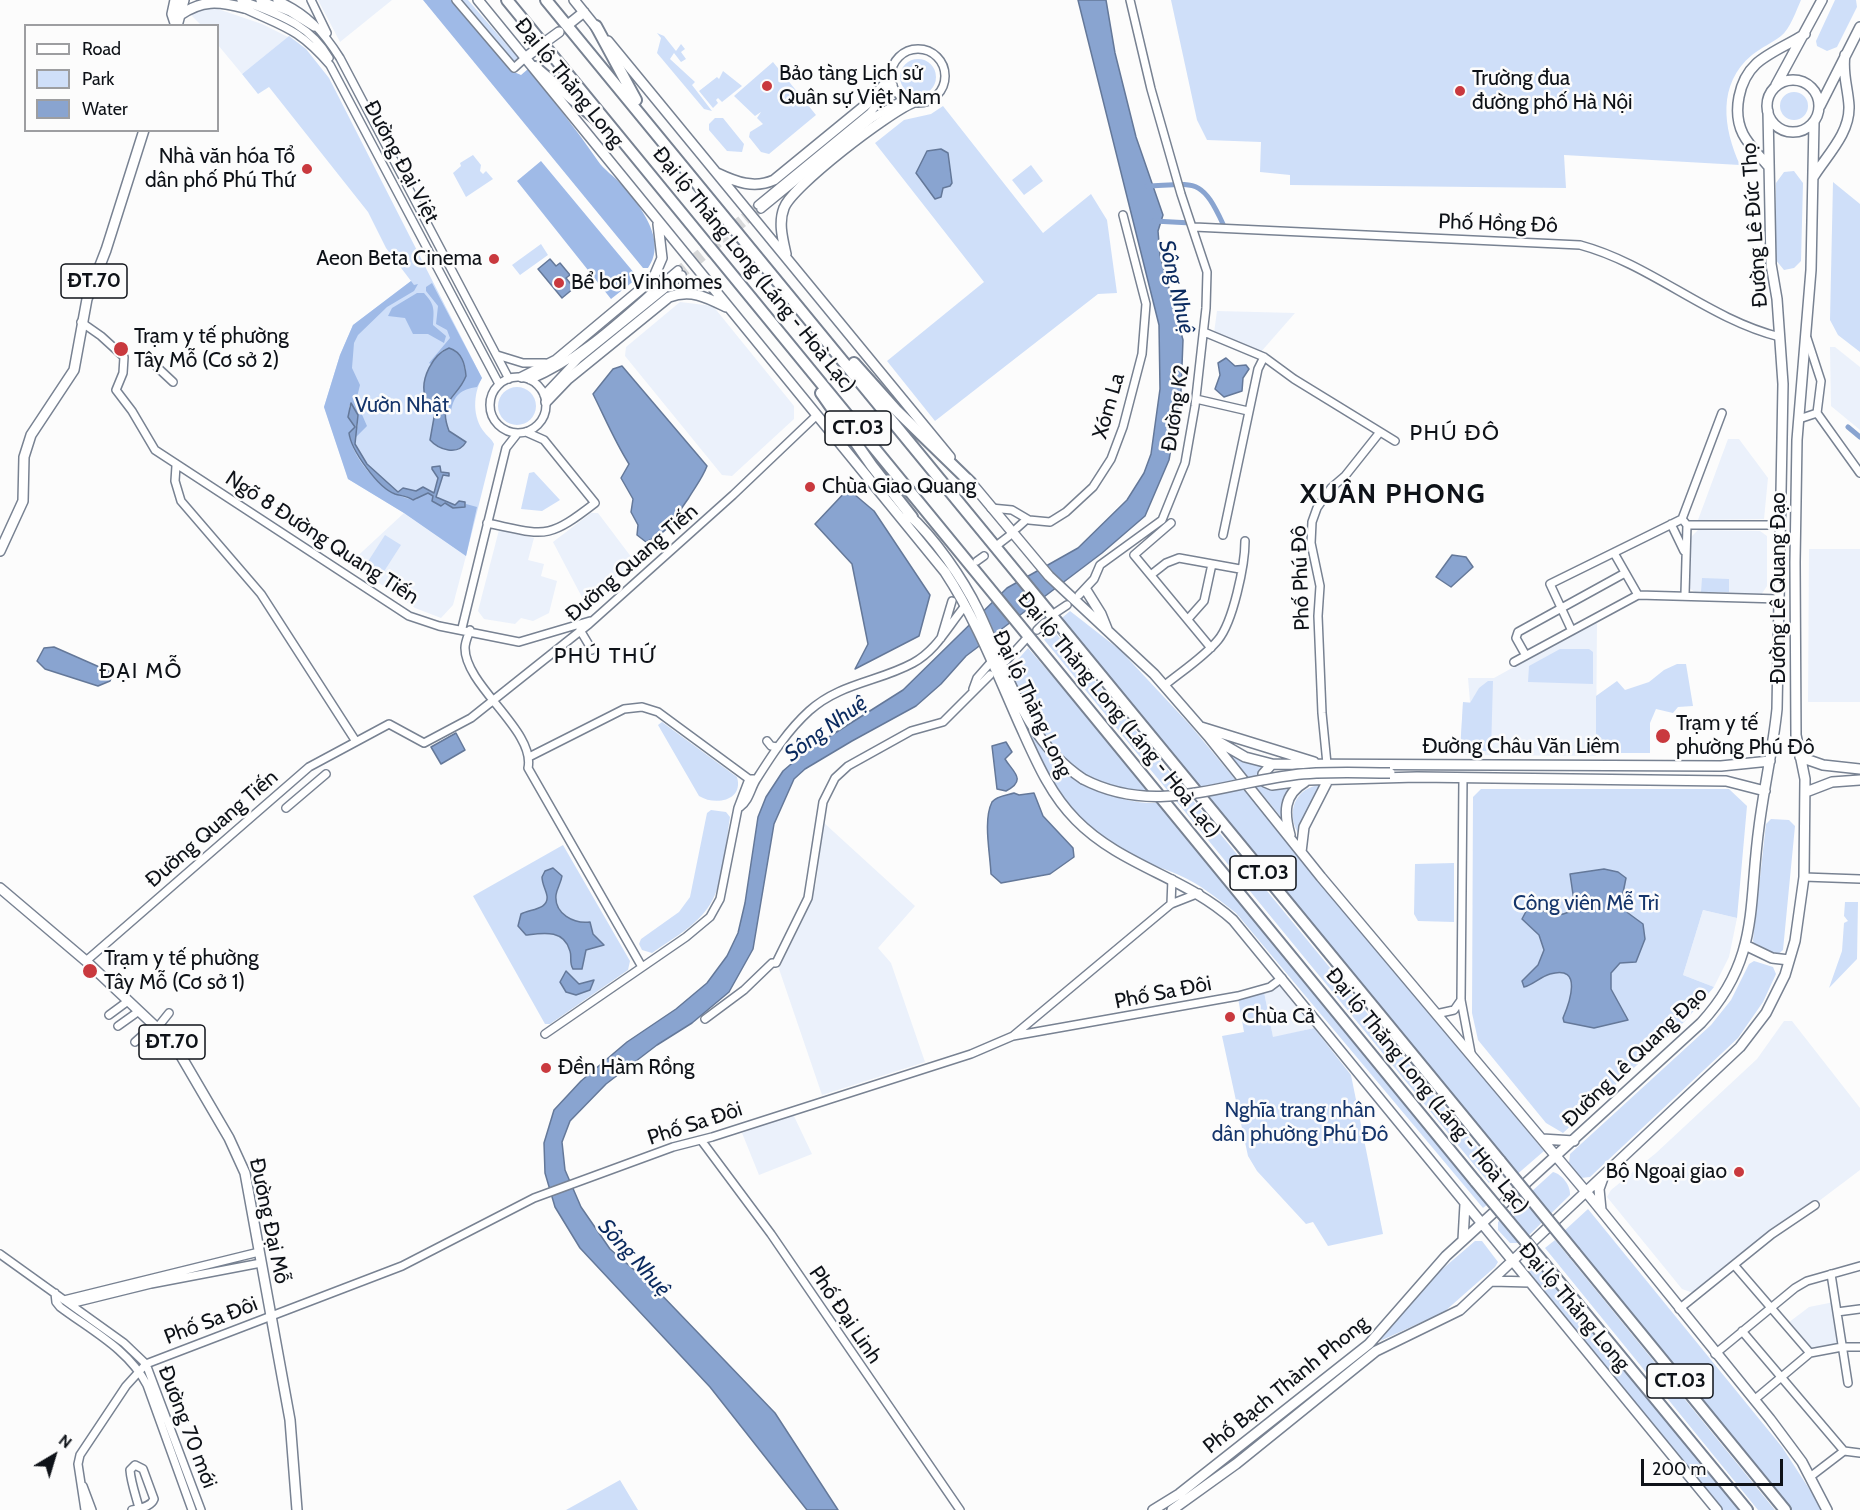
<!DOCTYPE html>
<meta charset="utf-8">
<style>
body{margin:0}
#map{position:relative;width:1860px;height:1510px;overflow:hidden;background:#fcfcfc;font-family:Cabin,sans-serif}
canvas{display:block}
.legend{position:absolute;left:24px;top:24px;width:195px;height:108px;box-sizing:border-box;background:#fcfcfc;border:2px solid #9d9ea1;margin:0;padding:8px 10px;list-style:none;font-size:18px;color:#0e1218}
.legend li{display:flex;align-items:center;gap:12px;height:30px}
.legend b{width:30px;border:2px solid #9d9ea1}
.north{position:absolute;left:24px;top:1426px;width:60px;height:60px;-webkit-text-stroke:4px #fcfcfc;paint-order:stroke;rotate:38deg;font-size:16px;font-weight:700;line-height:24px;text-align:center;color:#0e1218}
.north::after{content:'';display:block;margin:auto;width:21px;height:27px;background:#0e1218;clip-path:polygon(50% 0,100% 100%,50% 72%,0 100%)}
.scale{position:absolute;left:1641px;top:1459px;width:142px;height:27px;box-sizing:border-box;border:3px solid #0e1218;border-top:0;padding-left:8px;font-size:18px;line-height:21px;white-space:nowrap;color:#0e1218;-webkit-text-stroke:4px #fcfcfc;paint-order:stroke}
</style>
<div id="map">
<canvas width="1860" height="1510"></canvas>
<ul class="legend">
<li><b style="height:8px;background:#fff"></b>Road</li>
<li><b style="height:16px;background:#cfdff9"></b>Park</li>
<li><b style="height:16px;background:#89a4d0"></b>Water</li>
</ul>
<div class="north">N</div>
<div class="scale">200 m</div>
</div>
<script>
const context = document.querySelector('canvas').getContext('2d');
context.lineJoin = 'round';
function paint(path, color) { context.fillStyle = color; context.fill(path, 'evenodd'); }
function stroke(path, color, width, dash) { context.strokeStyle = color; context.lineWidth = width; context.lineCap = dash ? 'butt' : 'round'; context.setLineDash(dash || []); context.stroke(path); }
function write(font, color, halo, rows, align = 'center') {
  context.font = font + ' Cabin,sans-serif'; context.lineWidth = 5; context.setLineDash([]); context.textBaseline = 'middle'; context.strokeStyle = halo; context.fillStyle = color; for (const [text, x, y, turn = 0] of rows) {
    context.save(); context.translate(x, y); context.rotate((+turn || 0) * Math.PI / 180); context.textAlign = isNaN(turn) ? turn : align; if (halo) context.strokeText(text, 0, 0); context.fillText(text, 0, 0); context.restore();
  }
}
paint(new Path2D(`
 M318 0H392L340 42Z
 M215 8 262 24 288 37 242 74 218 45V26L201 25 191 15 200 9Z
 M680 302 713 306 794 406V419L732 476 722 475 625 356 626 347Z
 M1217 311 1295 313 1260 353 1214 333Z
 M1830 347H1835L1860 367V430L1831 406Z
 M1728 439H1739L1768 478 1764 519 1698 520Z
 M404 513 466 556 453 605 441 618 415 608 350 563Z
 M591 513H598L632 558V564L585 603 553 542Z
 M499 530 534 538 528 560 544 564 541 576 557 581 549 613 533 621 521 618 515 624 484 619 478 611Z
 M1698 530 1760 531 1767 536V586L1761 595 1695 592 1689 588 1691 537Z
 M1809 549H1860V702H1808Z
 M1597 621 1596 756 1460 755 1463 702H1470L1468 678H1494Z
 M823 822 915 906 878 948 891 963 925 1062 822 1095 779 969 816 884Z
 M1703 910 1737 918 1729 957 1714 987 1683 975Z
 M1280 986 1313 1028 1273 1038 1264 992Z
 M1784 1021H1792L1860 1108V1170L1696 1294 1682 1289 1607 1197 1611 1190 1656 1153 1757 1059Z
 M793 1114 812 1154 759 1175 742 1133Z
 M1834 1302 1841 1345 1811 1349 1788 1323 1809 1307Z`), '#ebf1fb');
paint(new Path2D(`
 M460 0H468L519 59 513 62Z
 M1171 0H1801C1796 11 1790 29 1781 36 1772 43 1762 47 1752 55 1717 84 1723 128 1740 165L1564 155 1566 188 1290 185V175L1260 172 1261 142 1207 140 1197 120Z
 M1835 0H1856L1857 7 1837 47 1827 51 1817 46 1816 41Z
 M657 33 664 36 676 51 681 44 685 49 681 52 686 59 681 62 674 53 670 59 695 82 692 85 712 111 704 109 657 53 661 38Z
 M289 36 306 49 329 78 482 378C473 394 472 418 485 433 488 437 491 438 494 444L466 556 404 513 348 479 324 407 340 355 353 325 411 281 386 248 368 212 269 87 258 94 242 74Z
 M900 77a18 18 0 1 1 36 0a18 18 0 1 1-36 0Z
 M773 62 816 115 769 154 761 152 749 137 750 132 763 124 757 118 761 112 755 116 734 96Z
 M723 71 742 86 722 102 718 98 716 100 718 103 713 108 699 91 717 77 719 79Z
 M1780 106a14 14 0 1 1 28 0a14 14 0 1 1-28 0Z
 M943 106 1043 233 1091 194 1107 220 1117 293 1098 294 935 421 887 361 984 282 875 143 904 120 931 114Z
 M715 118H723L744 144 742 152 727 151 709 130V124Z
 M473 155 481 165 480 171 483 174 486 171 493 179 466 197 453 173 461 166 460 163Z
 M1031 165 1043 181 1024 195 1012 180Z
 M1794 171 1803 183 1801 261 1794 268 1784 270 1775 259 1776 183 1784 172Z
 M1833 182 1860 204V352L1838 335 1830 320Z
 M541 244 548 255 520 275 512 265Z
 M498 406a19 19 0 1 1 38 0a19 19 0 1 1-38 0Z
 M534 472 560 500 542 511 521 509 529 473Z
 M385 535 401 545 383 573 367 563Z
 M1702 578 1729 579V592H1701Z
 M1070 611 1120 650 1190 725 1544 1151 1514 1177 1062 618Z
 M1049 625 1499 1174 1489 1183 1041 636Z
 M1028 648 1155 794C1071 790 1040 740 1007 672Z
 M1560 649H1589L1593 652V684L1528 682 1529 666Z
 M1677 664H1686L1693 706 1678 707 1673 713 1656 709 1650 723V753H1596V696L1617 681 1625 690 1649 682 1664 670Z
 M1002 674C1029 730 1046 771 1108 794 1124 800 1144 805 1162 802L1488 1204 1483 1208 1236 913C1218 899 1200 884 1179 875 1164 868 1146 864 1132 856 1053 813 1036 751 1002 674Z
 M1488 681H1493L1491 751H1460L1463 702 1470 703 1479 688Z
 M662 722 737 777C744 801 715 806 699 796L658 725Z
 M1228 753 1265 765 1258 779 1294 785 1285 796 1281 817Z
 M1320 785 1298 833C1286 812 1295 788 1320 785Z
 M1481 789H1729L1747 806 1737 918 1703 910 1683 975 1714 987 1685 1021 1563 1133 1546 1123 1478 1040 1472 1013 1473 797Z
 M711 810 726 812 730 817C725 848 725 890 703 914 689 930 669 941 652 953L642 950 639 944 641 939 679 912 690 897 707 813Z
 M1771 819 1789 820 1795 826 1783 950 1777 955 1754 946 1753 940 1766 824Z
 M563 845 630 961 628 970 550 1024H545L473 896Z
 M1454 863V922L1418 921 1414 914 1415 864Z
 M1845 902H1858L1857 959 1829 988 1842 951 1844 923 1848 921 1844 916Z
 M1754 961 1773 967 1776 974 1763 1002 1738 1038 1590 1177 1581 1178 1569 1163 1570 1154 1711 1025 1731 1000 1749 964Z
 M1264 992 1273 1037 1314 1028 1351 1075 1383 1234 1328 1246 1313 1222 1306 1224 1257 1171 1248 1156 1222 1036 1244 1032 1238 998Z
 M1553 1172C1562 1174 1571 1186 1570 1195L1524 1240 1519 1243H1510L1498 1230V1222Z
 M1588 1209 1782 1447 1823 1510H1792L1563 1232Z
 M1555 1240 1775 1510H1758L1545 1248Z
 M1475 1241H1482L1498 1262 1495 1267 1444 1312 1380 1341 1425 1284Z
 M1537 1256 1744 1510H1722L1524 1268Z
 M620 1480 638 1510H566Z`), '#cfdff9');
paint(new Path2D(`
 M423 0H452L514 72 521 75 528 69C552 99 576 129 598 161 604 170 614 176 621 184 640 205 668 241 648 268H643Z
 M541 161 635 274V280L611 299 517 181Z
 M411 281 414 285 418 284 414 291 387 307 358 335 354 343 352 368 360 385 356 401 367 426 353 440 358 425 357 413 349 405V417L355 427 349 433C352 462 388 498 416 500L419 495 428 493 453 508 465 507 466 504 477 507 466 556 404 513 348 479 324 407 340 355 353 325Z
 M432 283 482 378 477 387C461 389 453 396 451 412L445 413C442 383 491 381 449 348L443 350 431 364 429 363 450 338 447 330 436 324 438 306 426 291V287Z
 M417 293H424C435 305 434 309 433 325L446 336 444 343 428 334H413L405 318 388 316 392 308Z`), '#9fbae7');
const water = new Path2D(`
 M1078 0H1106L1115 53 1136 137 1163 215 1158 231 1160 255 1183 340 1181 391 1169 460 1145 516 1102 553 966 656 941 684 916 706 852 741 805 769 794 779 774 824 753 949 729 992 692 1023 657 1045 606 1084 570 1121 562 1142 565 1170 581 1207 610 1249 654 1287 775 1413 838 1510H807L710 1387 580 1248 555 1207 545 1173 544 1143 554 1110 581 1081 627 1042 676 1009 707 983 727 956 738 933 745 903 758 817 766 797 783 771 805 752 903 690 1007 588 1078 548 1127 500 1144 473 1151 454 1160 389 1159 325Z
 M941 149 948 153 952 183 950 186 943 188 941 197 935 199 916 173 927 151Z
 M550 259 556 266 560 263 570 275 566 278 574 288 562 298 538 269Z
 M449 348C462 352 465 364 466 376 457 399 437 399 449 431L466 442C458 456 439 450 430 440L435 412C432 407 427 402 425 396 420 379 433 354 449 348Z
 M1226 358 1235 366 1246 365 1249 369 1243 378 1242 391 1224 397 1215 389 1220 375 1218 363Z
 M622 366 707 466C702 479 695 487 688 499 672 521 672 530 646 542L637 535 638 525 631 512 633 499 621 478 629 464C615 442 605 418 593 394L613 369Z
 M351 403 358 415 355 444 367 464 398 492 403 488 416 491 423 487 434 493 438 478 432 469V467L440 466 441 472 449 473V476L443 475 436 497 455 505 459 501 465 502V507L453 508 445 503 441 506 432 501 433 496 428 493 413 500C407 496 402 496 395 494 378 488 351 450 349 433L355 427 348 417Z
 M848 489 874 511 930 595 919 636 855 669 868 644 852 564 815 524Z
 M1452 555 1466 557 1473 567 1451 587 1436 577Z
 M54 647 113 673 110 681 98 686 45 669 37 661 44 648Z
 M456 733 465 750 441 764 431 747Z
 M1006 742 1012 752 1005 759C1012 771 1028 780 1006 791L997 789 992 746Z
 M1014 793 1019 795 1034 793 1043 816 1073 848 1074 857 1050 874 1001 883 991 874C990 852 983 820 992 802 996 796 1008 795 1014 793Z
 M553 868 562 876C561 883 557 888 556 895 554 914 574 924 590 922L593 934 604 945 586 950 582 969H573C569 963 572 957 570 951 564 929 543 933 526 935L518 926 521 914C529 909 549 910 547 896 546 890 542 884 542 877L545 871Z
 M1604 869 1618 872 1626 878 1621 903 1628 913 1643 924 1645 939 1636 962 1620 963 1611 973V989L1628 1020 1594 1028 1564 1022 1563 1018C1569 1004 1584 964 1550 974 1540 977 1533 985 1524 987L1522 981 1538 965 1544 950 1539 935 1522 919 1530 904C1543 911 1554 919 1569 912L1574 901 1570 874Z
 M566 971 579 984 594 980 590 990 576 995 566 992 560 982Z`);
paint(water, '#89a4d0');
stroke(water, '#647899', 1.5);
stroke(new Path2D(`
 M1147 186C1196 184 1201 177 1223 224
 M1154 221 1191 223
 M1848 427 1860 437`), '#89a4d0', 5);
stroke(new Path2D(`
 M678 270 758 205
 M682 275 761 209`), '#d8d9da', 7, [7, 3.5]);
const minor = new Path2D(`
 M241 0C276 14 309 23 329 58
 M260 0 290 12 314 27
 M277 0C307 13 323 31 340 58L509 379
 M311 0 327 33
 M456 0 514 68 526 57
 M239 6C282 27 296 26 330 65L499 384
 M891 76a27 27 0 1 1 54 0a27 27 0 1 1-54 0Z
 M758 205 870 113 893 85
 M761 209 871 119 904 99
 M1194 227 1580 245C1651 264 1708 319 1780 337
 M81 322 101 336 124 357 123 373 116 390 132 411 155 450 409 616 439 626 519 642 590 621
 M1204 332 1264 357 1294 379 1395 441
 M1807 338 1821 381 1817 413
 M497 355 523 363H545
 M157 367 173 382
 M490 405a28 28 0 1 1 56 0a28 28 0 1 1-56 0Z
 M530 380C586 357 632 308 678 270
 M544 395 578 359 682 275
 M1196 399 1248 411
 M1817 413 1860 473
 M1799 419 1817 413
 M176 466 175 481 181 501 261 594 355 740
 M991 508 1012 510 1029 520 1050 522 1066 512 1093 487 1111 459 1123 427 1142 354 1146 304 1123 215
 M1682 519 1722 413
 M1682 519 1687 525H1781
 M487 523C545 535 546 541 595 503L544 440 526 432
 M1171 523 1134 555 1211 648
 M1671 524 1684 551
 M1017 528 1027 519
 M1223 535 1258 369 1264 357
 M996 546 1009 536
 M1614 553 1638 595
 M977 561 984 556
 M1152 574 1166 563 1179 558 1240 569
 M1685 594 1687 525
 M1079 595 1094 579 1100 565 1162 520 1185 463 1195 406 1206 308 1207 272 1181 194 1151 89 1130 0
 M1055 613 1067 605
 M1188 619 1204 601 1212 564
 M462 628 506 448 517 434
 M1571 629 1550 584 1682 519
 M470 630C468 636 465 642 465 648 465 686 536 731 528 768L642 967
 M580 630 592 650
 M1037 630 1044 623
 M941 638 952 601
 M1525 654 1516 638 1518 632 1625 573
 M1006 661 1025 640
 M1514 662 1638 595 1780 599
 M1165 685C1182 671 1204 657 1218 640 1233 622 1245 565 1245 541
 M973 689 977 678 992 661
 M767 741 771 746 778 747
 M529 757 624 709 642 707 658 712 749 779
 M1327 764 1322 713 1318 616 1320 586 1311 543 1312 522 1317 508 1331 488 1345 476 1380 432
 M1463 778 1461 1000 1471 1053
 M740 807C749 801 751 788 756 780 772 755 787 731 809 711 840 683 878 682 913 663 937 650 948 626 965 606
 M286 808 326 774
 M1804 877 1860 879
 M1171 904 1172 879
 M86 961 309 767 389 724 424 743 471 718 589 624 733 495 817 415
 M1436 1014 1454 1010 1461 1000
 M109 1015 128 1001
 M705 1019 744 990 772 963H776L808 898 823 802 835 778 848 766 911 731 943 722 990 675
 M118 1026 139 1011
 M157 1028 169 1013
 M545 1034 686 937 710 917 720 899 738 808 749 779H756
 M1013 1036 1171 904 1199 893
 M135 1042 154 1025
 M701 1140 771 1234 960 1510
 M0 1254 124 1343 146 1364 201 1510
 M1735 1266 1810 1353
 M1831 1274 1848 1383
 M55 1293 56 1302 60 1307C92 1331 128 1349 147 1385L192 1510
 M64 1300 259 1252
 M70 1304 151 1284 261 1263
 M1679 1309 1772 1234 1815 1205
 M1837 1312 1860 1309
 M1742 1331 1844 1451 1860 1453
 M1715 1354 1795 1288 1807 1281 1860 1266
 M1754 1400 1810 1353 1842 1347H1860
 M1810 1477 1844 1451
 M83 1486 92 1510
 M85 1510 78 1464 80 1455 126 1386 146 1364 402 1266 534 1198 673 1147 712 1137 971 1054 1013 1036 1238 996 1270 987 1282 978
 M132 1510C140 1508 151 1507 154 1499L143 1469 135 1465 130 1470C131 1483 136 1496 139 1508L140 1510`);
const major = new Path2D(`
 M175 0 172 14 176 26
 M478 0 945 572C976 619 996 671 1019 723 1035 758 1049 793 1076 820 1121 866 1186 877 1233 920L1717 1510
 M574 0 599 31
 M180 15C202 0 218 1 244 8
 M569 24 584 12
 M177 26 184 0
 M548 40 559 32
 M608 41 950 457
 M526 57 538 48
 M1767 106a26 26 0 1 1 52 0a26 26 0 1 1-52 0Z
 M1776 85 1822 0
 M1820 106 1860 27
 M1769 167C1761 157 1749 146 1743 134 1732 112 1739 80 1756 64 1769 52 1790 44 1805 34
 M717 173C736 182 754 189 774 180L868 103 891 77
 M1814 176C1828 154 1850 133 1849 106 1848 88 1842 73 1845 55
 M786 254C783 240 778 223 784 208 792 186 888 113 912 103
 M522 377 556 360 653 279 662 258 658 224
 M546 402 568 379 669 297C691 289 706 297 726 307
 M968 479 1049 576 1154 674 1208 736 1321 877 1587 1193 1770 1419 1802 1462 1827 1510
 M908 514C934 537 963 579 978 610 1007 671 1024 740 1083 779
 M0 551 23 501 24 457 31 435 74 370 87 299 106 250 144 130
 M1086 590 1101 614 1107 629
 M1201 727 1314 762
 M1212 738 1245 757 1272 764 1721 766 1770 761
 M1800 757 1823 765 1860 769
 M1272 764 1263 774 1265 782 1272 785 1309 780 1417 777 1726 781 1765 791
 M1806 792 1832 782 1860 780
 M1290 835C1284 813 1283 795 1305 782
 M1301 852 1304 827 1328 780
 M0 888 86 961 174 1044 229 1138 245 1173 290 1420 297 1510
 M1747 946 1772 958 1789 960
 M1542 1139 1574 1141
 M1601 1210 1599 1189 1603 1178
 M1463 1240 1465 1204
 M1492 1281 1530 1282
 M1153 1510 1179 1494 1369 1344 1446 1256 1701 1023C1760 959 1748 906 1759 827 1764 787 1773 749 1777 709L1783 384 1777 299 1771 264 1768 111
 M1172 1510 1236 1464 1376 1351 1460 1310 1740 1047 1766 1013 1785 975 1795 941 1804 877 1805 779 1796 735 1795 562 1797 440 1811 270 1814 122`);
const highway = new Path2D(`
 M507 0 1476 1182
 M546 0 1500 1161
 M596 26 636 100
 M535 67 604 126
 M854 363 896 410 971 483
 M821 393 872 466 912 517
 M1575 1253 1785 1510
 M1551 1272 1747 1510`);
stroke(minor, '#788292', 10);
stroke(major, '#788292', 12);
stroke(highway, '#788292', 14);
stroke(minor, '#fff', 7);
stroke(major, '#fff', 9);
stroke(highway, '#fff', 10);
const majorBridge = new Path2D(`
 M1083 779C1154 816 1220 784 1293 775 1325 771 1358 773 1390 773`);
const highwayBridge = new Path2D(`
 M1500 1161 1575 1253
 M1476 1182 1551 1272`);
stroke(majorBridge, '#788292', 12, []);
stroke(highwayBridge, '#788292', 14, []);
stroke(majorBridge, '#fff', 9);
stroke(highwayBridge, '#fff', 10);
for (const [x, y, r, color] of [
 [767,86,6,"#c9393e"],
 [1460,91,6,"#c9393e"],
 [307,169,6,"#c9393e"],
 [494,259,6,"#c9393e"],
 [559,283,6,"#c9393e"],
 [121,349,8,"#c9393e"],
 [810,487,6,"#c9393e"],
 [1663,736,8,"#c9393e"],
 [90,971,8,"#c9393e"],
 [1230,1017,6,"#c9393e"],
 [546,1068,6,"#c9393e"],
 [1739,1172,6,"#c9393e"]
]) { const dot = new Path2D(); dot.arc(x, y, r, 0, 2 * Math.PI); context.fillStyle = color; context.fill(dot); stroke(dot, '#fcfcfc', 2); }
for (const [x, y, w] of [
 [94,281,66],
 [858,428,66],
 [1263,873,66],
 [172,1042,66],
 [1680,1381,66]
]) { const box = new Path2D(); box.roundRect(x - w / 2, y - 17, w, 34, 4.5); context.fillStyle = '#fcfcfc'; context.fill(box); stroke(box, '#0e1218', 1.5); }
write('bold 20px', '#0e1218', null, [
 ["ĐT.70",94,281],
 ["CT.03",858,428],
 ["CT.03",1263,873],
 ["ĐT.70",172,1042],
 ["CT.03",1680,1381]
]);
write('21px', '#0e1218', '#fcfcfc', [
 ["Bảo tàng Lịch sử",779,74],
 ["Quân sự Việt Nam",779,98],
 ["Trường đua",1472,79],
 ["đường phố Hà Nội",1472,103],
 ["Nhà văn hóa Tổ",295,157,"right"],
 ["dân phố Phú Thứ",295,181,"right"],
 ["Aeon Beta Cinema",482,259,"right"],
 ["Bể bơi Vinhomes",571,283],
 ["Trạm y tế phường",134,337],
 ["Tây Mỗ (Cơ sở 2)",134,361],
 ["Chùa Giao Quang",822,487],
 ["Trạm y tế",1676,724],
 ["phường Phú Đô",1676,748],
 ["Trạm y tế phường",104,959],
 ["Tây Mỗ (Cơ sở 1)",104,983],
 ["Chùa Cả",1242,1017],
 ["Đền Hàm Rồng",558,1068],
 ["Bộ Ngoại giao",1727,1172,"right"]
], 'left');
write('21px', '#0e1218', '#fcfcfc', [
 ["Đại lộ Thăng Long",569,83,51],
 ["Đường Đại Việt",401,162,62],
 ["Phố Hồng Đô",1498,224,2],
 ["Đường Lê Đức Thọ",1755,225,-94],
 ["Đại lộ Thăng Long (Láng - Hoà Lạc)",754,270,51],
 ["Xóm La",1109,406,-74],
 ["Đường K2",1176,408,-81],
 ["Ngõ 8 Đường Quang Tiến",322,538,33],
 ["Đường Quang Tiến",632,563,-41],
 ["Phố Phú Đô",1301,578,-92],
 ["Đường Lê Quang Đạo",1779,588,-90],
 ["Đại lộ Thăng Long",1032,704,65],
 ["Đại lộ Thăng Long (Láng - Hoà Lạc)",1119,715,51],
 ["Đường Châu Văn Liêm",1521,747],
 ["Đường Quang Tiến",212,829,-41],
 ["Phố Sa Đôi",1163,993,-11],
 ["Đường Lê Quang Đạo",1635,1057,-44],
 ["Đại lộ Thăng Long (Láng - Hoà Lạc)",1427,1091,51],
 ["Phố Sa Đôi",695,1124,-18],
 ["Đường Đại Mỗ",269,1221,78],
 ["Đại lộ Thăng Long",1574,1307,50],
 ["Phố Đại Linh",845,1315,56],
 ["Phố Sa Đôi",211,1321,-21],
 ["Phố Bạch Thành Phong",1286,1385,-39],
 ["Đường 70 mới",187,1427,69]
]);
write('21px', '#15356b', '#fcfcfc', [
 ["Vườn Nhật",402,406],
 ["Công viên Mễ Trì",1586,904],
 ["Nghĩa trang nhân",1300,1111],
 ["dân phường Phú Đô",1300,1135]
]);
write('italic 22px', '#0a2a5f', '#fcfcfc', [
 ["Sông Nhuệ",1176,287,77],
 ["Sông Nhuệ",826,729,-36],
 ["Sông Nhuệ",634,1258,48]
]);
context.letterSpacing = '1.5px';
write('22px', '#0e1218', '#fcfcfc', [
 ["PHÚ ĐÔ",1455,434],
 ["PHÚ THỨ",605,657],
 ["ĐẠI MỖ",141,672]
]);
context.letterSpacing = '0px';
context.letterSpacing = '1.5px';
write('bold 27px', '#0e1218', '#fcfcfc', [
 ["XUÂN PHONG",1393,495]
]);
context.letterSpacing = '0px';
</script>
